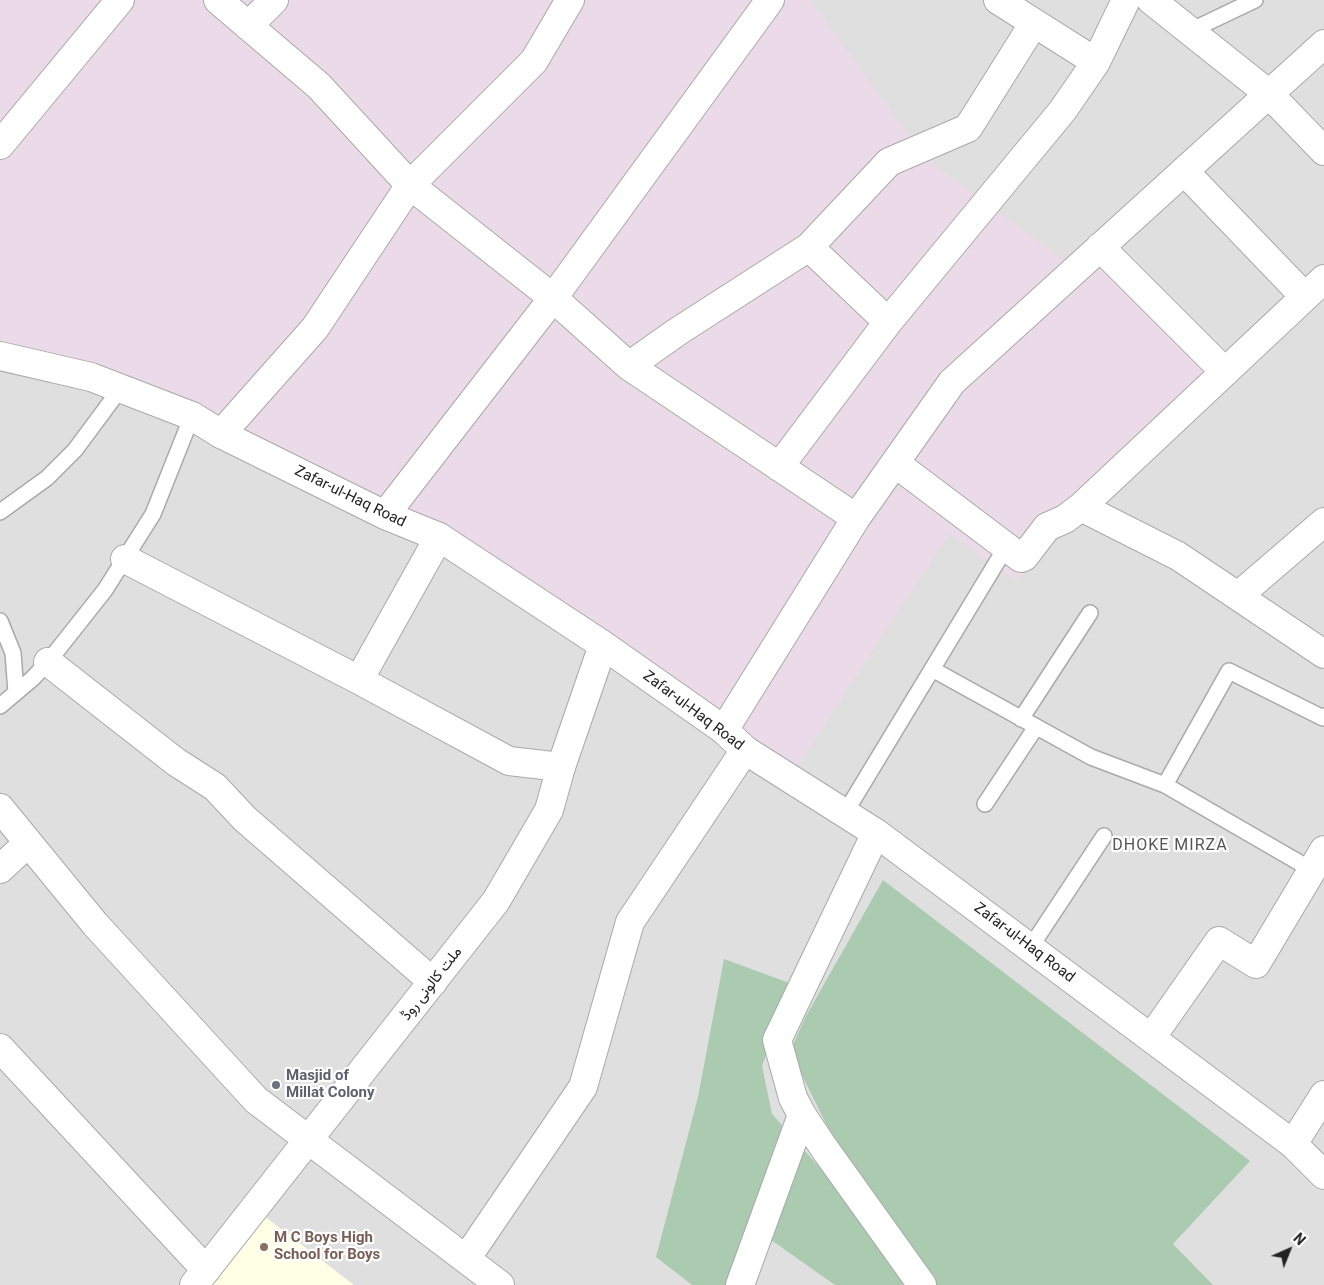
<!DOCTYPE html>
<meta charset="utf-8">
<style>
body{margin:0}
#map{position:relative;width:1324px;height:1285px;overflow:hidden;background:#f2efe9;font-family:Roboto,sans-serif}
canvas{display:block}
.north{position:absolute;left:1264px;top:1225px;width:50px;height:50px;-webkit-text-stroke:4px #fff;paint-order:stroke;rotate:44deg;font-size:14px;font-weight:700;line-height:20px;text-align:center;color:#222}
.north::after{content:'';display:block;margin:auto;width:18px;height:22px;background:#222;clip-path:polygon(50% 0,100% 100%,50% 72%,0 100%)}
</style>
<div id="map">
<canvas width="1324" height="1285"></canvas>
<div class="north">N</div>
</div>
<script>
const context = document.querySelector('canvas').getContext('2d');
context.lineJoin = 'round';
function paint(path, color) { context.fillStyle = color; context.fill(path, 'evenodd'); }
function stroke(path, color, width, dash) { context.strokeStyle = color; context.lineWidth = width; context.lineCap = dash ? 'butt' : 'round'; context.setLineDash(dash || []); context.stroke(path); }
function write(font, color, halo, rows, align = 'center') {
  context.font = font + ' Roboto,Vazirmatn,sans-serif'; context.lineWidth = 4.5; context.setLineDash([]); context.textBaseline = 'middle'; context.strokeStyle = halo; context.fillStyle = color; for (const [text, x, y, turn = 0] of rows) {
    context.save(); context.translate(x, y); context.rotate((+turn || 0) * Math.PI / 180); context.textAlign = isNaN(turn) ? turn : align; if (halo) context.strokeText(text, 0, 0); context.fillText(text, 0, 0); context.restore();
  }
}
paint(new Path2D(`
 M0 0H1324V1285H0Z`), '#e0dfdf');
paint(new Path2D(`
 M0 0H810L926 159 1064 260 1107 261 1217 366 1016 581 949 533 797 767 581 618 151 390 0 363Z`), '#ebdbe8');
paint(new Path2D(`
 M255 1209 354 1285H194Z`), '#ffffe5');
paint(new Path2D(`
 M883 880 1250 1161 1173 1244 1213 1285H937L843 1158 790 1051 806 1016Z
 M724 959 792 984 762 1066 772 1114 889 1246 903 1285H835L774 1242 753 1232 729 1285H692L656 1257 698 1097Z`), '#aacbaf');
const service = new Path2D(`
 M1190 31 1255 0
 M0 512 47 478 75 450 121 388
 M0 621 13 653 16 692
 M932 669 1091 757 1165 785 1312 870
 M0 706 32 679 48 662 105 590 153 514 192 416
 M1021 719 1090 613
 M1165 785 1229 671 1323 718 1324 716
 M985 804 1036 727
 M845 813 1006 547
 M1030 948 1104 836`);
const minor = new Path2D(`
 M218 0 319 86 410 185 553 298 629 366 856 518
 M998 0 1096 62
 M248 26 274 0
 M1324 44 1269 94 1324 151
 M0 145 120 0
 M1184 171 1305 297
 M809 247 888 322
 M1100 247 1225 372
 M629 366 677 332 809 247 889 162 968 128 1034 23
 M221 434 315 328 410 185 534 61 570 0
 M895 463 1021 558 1024 557 1047 527 1065 519 1081 507 1324 279
 M779 467 888 322 1063 110 1096 62 1126 0
 M1081 507 1178 556 1324 654
 M385 515 553 298 770 0
 M125 559 359 680 509 761 561 767
 M1238 596 1324 522
 M48 662 176 762 215 787 245 819 433 982
 M359 680 439 537
 M724 730 856 518 952 382 1269 94 1151 0
 M0 808 95 924 256 1100 500 1285
 M876 833 777 1040 793 1098 802 1115 824 1148 922 1285
 M0 869 28 843
 M1151 1038 1219 941 1256 964 1324 850
 M0 1048 206 1270
 M1293 1144 1324 1095
 M466 1259 583 1087 630 922 745 750
 M740 1285 802 1115`);
const tertiary = new Path2D(`
 M0 356 91 377 192 416 221 434 385 515 439 537 603 645 724 730 745 750 876 833 1293 1144 1324 1175
 M194 1285 496 901 549 810 561 767 603 645`);
stroke(service, '#a9a9a9', 18);
stroke(minor, '#a9a9a9', 30);
stroke(tertiary, '#a9a9a9', 30);
stroke(service, '#fff', 15);
stroke(minor, '#fff', 28);
stroke(tertiary, '#fff', 28);
for (const [x, y, r, color] of [
 [276,1085,5,"#6b7280"],
 [264,1247,5,"#8d6e63"]
]) { const dot = new Path2D(); dot.arc(x, y, r, 0, 2 * Math.PI); context.fillStyle = color; context.fill(dot); stroke(dot, '#fff', 2); }
write('15px', '#222', '#fff', [
 ["Zafar-ul-Haq Road",350,497,26],
 ["Zafar-ul-Haq Road",693,711,37],
 ["Zafar-ul-Haq Road",1024,943,37],
 ["ملت کالونی روڈ",432,984,-52]
]);
write('bold 15px', '#5b616d', '#fff', [
 ["Masjid of",286,1076],
 ["Millat Colony",286,1093]
], 'left');
write('bold 15px', '#785e54', '#fff', [
 ["M C Boys High",274,1238],
 ["School for Boys",274,1255]
], 'left');
context.letterSpacing = '1px';
write('16px', '#555', '#fff', [
 ["DHOKE MIRZA",1170,846]
]);
context.letterSpacing = '0px';
</script>
